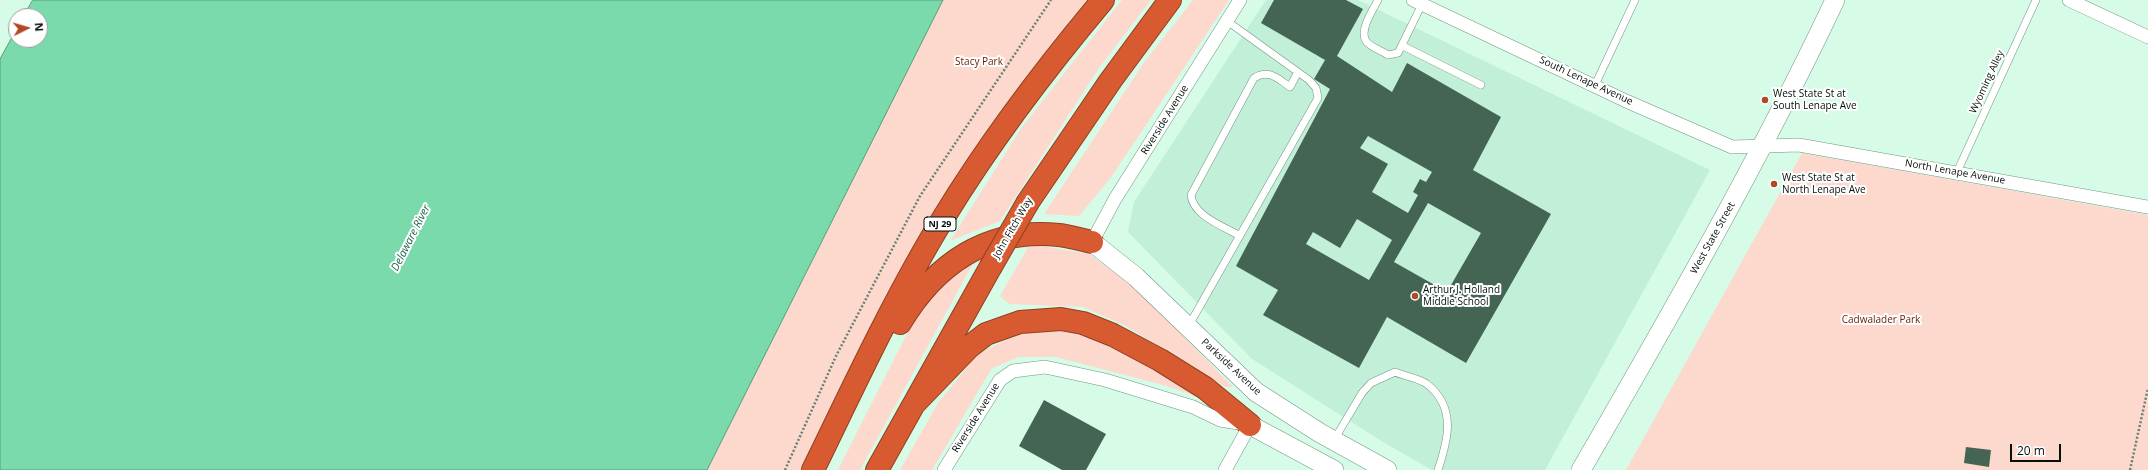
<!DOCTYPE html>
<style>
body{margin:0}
#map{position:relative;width:2148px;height:470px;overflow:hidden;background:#d6fce8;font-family:"Open Sans",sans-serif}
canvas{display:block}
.north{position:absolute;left:8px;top:8px;width:40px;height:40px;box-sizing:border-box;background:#fff;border:1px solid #9b9f9d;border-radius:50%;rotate:85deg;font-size:11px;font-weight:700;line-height:16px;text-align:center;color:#04100a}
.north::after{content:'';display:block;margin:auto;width:14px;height:18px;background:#b14926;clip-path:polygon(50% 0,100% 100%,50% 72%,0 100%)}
.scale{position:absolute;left:2010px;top:444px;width:51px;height:18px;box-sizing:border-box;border:2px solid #04100a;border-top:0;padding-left:5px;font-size:12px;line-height:14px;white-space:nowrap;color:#04100a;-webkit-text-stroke:3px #fff;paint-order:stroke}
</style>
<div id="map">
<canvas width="2148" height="470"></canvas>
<div class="north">N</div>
<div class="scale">20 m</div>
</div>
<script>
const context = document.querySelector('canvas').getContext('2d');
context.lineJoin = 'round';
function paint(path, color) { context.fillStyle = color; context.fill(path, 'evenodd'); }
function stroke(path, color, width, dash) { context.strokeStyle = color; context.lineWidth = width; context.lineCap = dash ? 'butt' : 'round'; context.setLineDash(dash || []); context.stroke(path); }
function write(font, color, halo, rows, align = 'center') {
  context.font = font + ' "Open Sans",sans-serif'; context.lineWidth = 4; context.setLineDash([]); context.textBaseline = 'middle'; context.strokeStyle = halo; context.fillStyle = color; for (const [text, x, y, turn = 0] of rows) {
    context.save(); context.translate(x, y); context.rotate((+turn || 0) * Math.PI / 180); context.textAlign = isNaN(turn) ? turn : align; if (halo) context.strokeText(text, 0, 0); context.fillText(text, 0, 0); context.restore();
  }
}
paint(new Path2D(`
 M1266 0H1358L1710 170 1545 470H1432L1383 442 1252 359 1128 232 1134 202Z`), '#c2efd8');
paint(new Path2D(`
 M943 0H1103L983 156 820 470H707Z
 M1122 0H1151L1099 68 1000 221 950 241 1022 127Z
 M1193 0H1229L1112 176 1079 216 1044 214 1145 61Z
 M1802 153 2148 215V470H1626Z
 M1030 244 1089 254 1136 288 1233 387H1225L1126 326 1083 307 1009 304 1000 296Z
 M976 258 860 470H838L924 300Z
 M1060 329 1120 346 1208 401 1167 386 1056 357H1019L992 368 932 470H900L938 403 977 355 1017 334Z`), '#fdd8cd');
const water = new Path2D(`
 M33 0H943L707 470H0V59L16 30V40H40V16H24Z`);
paint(water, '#7adaac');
stroke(water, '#579d7b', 1);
paint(new Path2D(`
 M1274 0H1346L1363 9 1337 56 1392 92 1407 63 1501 117 1473 170 1551 214 1466 363 1387 317 1359 368 1263 315 1278 290 1236 266 1330 89 1314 79 1325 60 1261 23ZM1368 136 1432 172 1426 182 1420 179 1413 192 1418 195 1408 213 1372 192 1388 164 1360 148ZM1428 203 1481 233 1447 292 1394 262ZM1357 219 1392 240 1369 280 1306 244 1313 232 1340 248Z
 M1044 400 1106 434 1086 470H1062L1019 446Z
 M1966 447 1991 450 1989 467 1964 463Z`), '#446554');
const lane = new Path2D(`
 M1378 0C1373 10 1359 30 1366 41 1370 47 1382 51 1388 55L1398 53 1422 4
 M1403 46 1481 85
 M1595 85 1635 0
 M1957 172 2036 0
 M1240 236C1223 226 1193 216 1191 195L1254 78C1269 69 1277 78 1290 87L1298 72
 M1188 327 1318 98 1316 88 1309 80 1227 21
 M1334 440 1362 393 1371 383 1395 372C1404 376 1419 378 1427 384 1457 408 1448 440 1438 470`);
const street = new Path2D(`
 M1413 0 1626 101 1732 147 1799 145 2148 207
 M2069 0 2148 37
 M1092 242 1115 199 1240 0
 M944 470 1000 380 1013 371 1045 367 1105 380 1193 407 1220 420 1250 425 1225 470`);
const secondary = new Path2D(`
 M1092 242 1136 277 1256 392 1320 433 1387 470
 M1250 425 1334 470
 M1581 470C1670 316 1759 161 1835 0`);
const highway = new Path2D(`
 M1028 202 1111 80 1170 0
 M900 323C935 264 988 227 1059 235 1070 236 1081 240 1092 242
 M915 403 969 347 986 334 1020 322 1061 319 1083 323 1113 335 1160 360 1205 388 1250 425
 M813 470C854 386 895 297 944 217 991 140 1045 69 1103 0
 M877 470 990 268`);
stroke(lane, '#719481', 8);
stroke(street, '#719481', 14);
stroke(secondary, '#719481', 20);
stroke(highway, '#8e4023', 24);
stroke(new Path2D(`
 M785 470 836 356 920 196 1051 0
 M2130 470 2148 388`), '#688073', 2.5, [2, 2]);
stroke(lane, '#fff', 7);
stroke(street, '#fff', 13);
stroke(secondary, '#fff', 19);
stroke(highway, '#d85a31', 22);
const highwayBridge = new Path2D(`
 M990 268 1028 202`);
stroke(highwayBridge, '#8e4023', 24, []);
stroke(highwayBridge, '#d85a31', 22);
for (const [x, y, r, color] of [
 [1765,100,4,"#b14926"],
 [1774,184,4,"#b14926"],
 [1415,296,4,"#b14926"]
]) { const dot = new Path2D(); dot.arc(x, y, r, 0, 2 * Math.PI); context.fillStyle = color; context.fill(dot); stroke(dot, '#fff', 1.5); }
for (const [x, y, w] of [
 [940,224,32]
]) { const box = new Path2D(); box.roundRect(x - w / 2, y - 7, w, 14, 3); context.fillStyle = '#fff'; context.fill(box); stroke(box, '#04100a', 1); }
write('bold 9px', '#04100a', null, [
 ["NJ 29",940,224]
]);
write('10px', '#681b00', '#fff', [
 ["Stacy Park",979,62],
 ["Cadwalader Park",1881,320]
]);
write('10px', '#04100a', '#fff', [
 ["South Lenape Avenue",1586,81,25],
 ["Wyoming Alley",1987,82,-65],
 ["Riverside Avenue",1165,120,-58],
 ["North Lenape Avenue",1955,172,10],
 ["John Fitch Way",1013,228,-60],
 ["West State Street",1713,238,-61],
 ["Parkside Avenue",1231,367,43],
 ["Riverside Avenue",976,418,-58]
]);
write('10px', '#04100a', '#fff', [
 ["West State St at",1773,94],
 ["South Lenape Ave",1773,106],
 ["West State St at",1782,178],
 ["North Lenape Ave",1782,190],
 ["Arthur J. Holland",1423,290],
 ["Middle School",1423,302]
], 'left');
write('italic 11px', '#1f6648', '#fff', [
 ["Delaware River",411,238,-63]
]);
</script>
